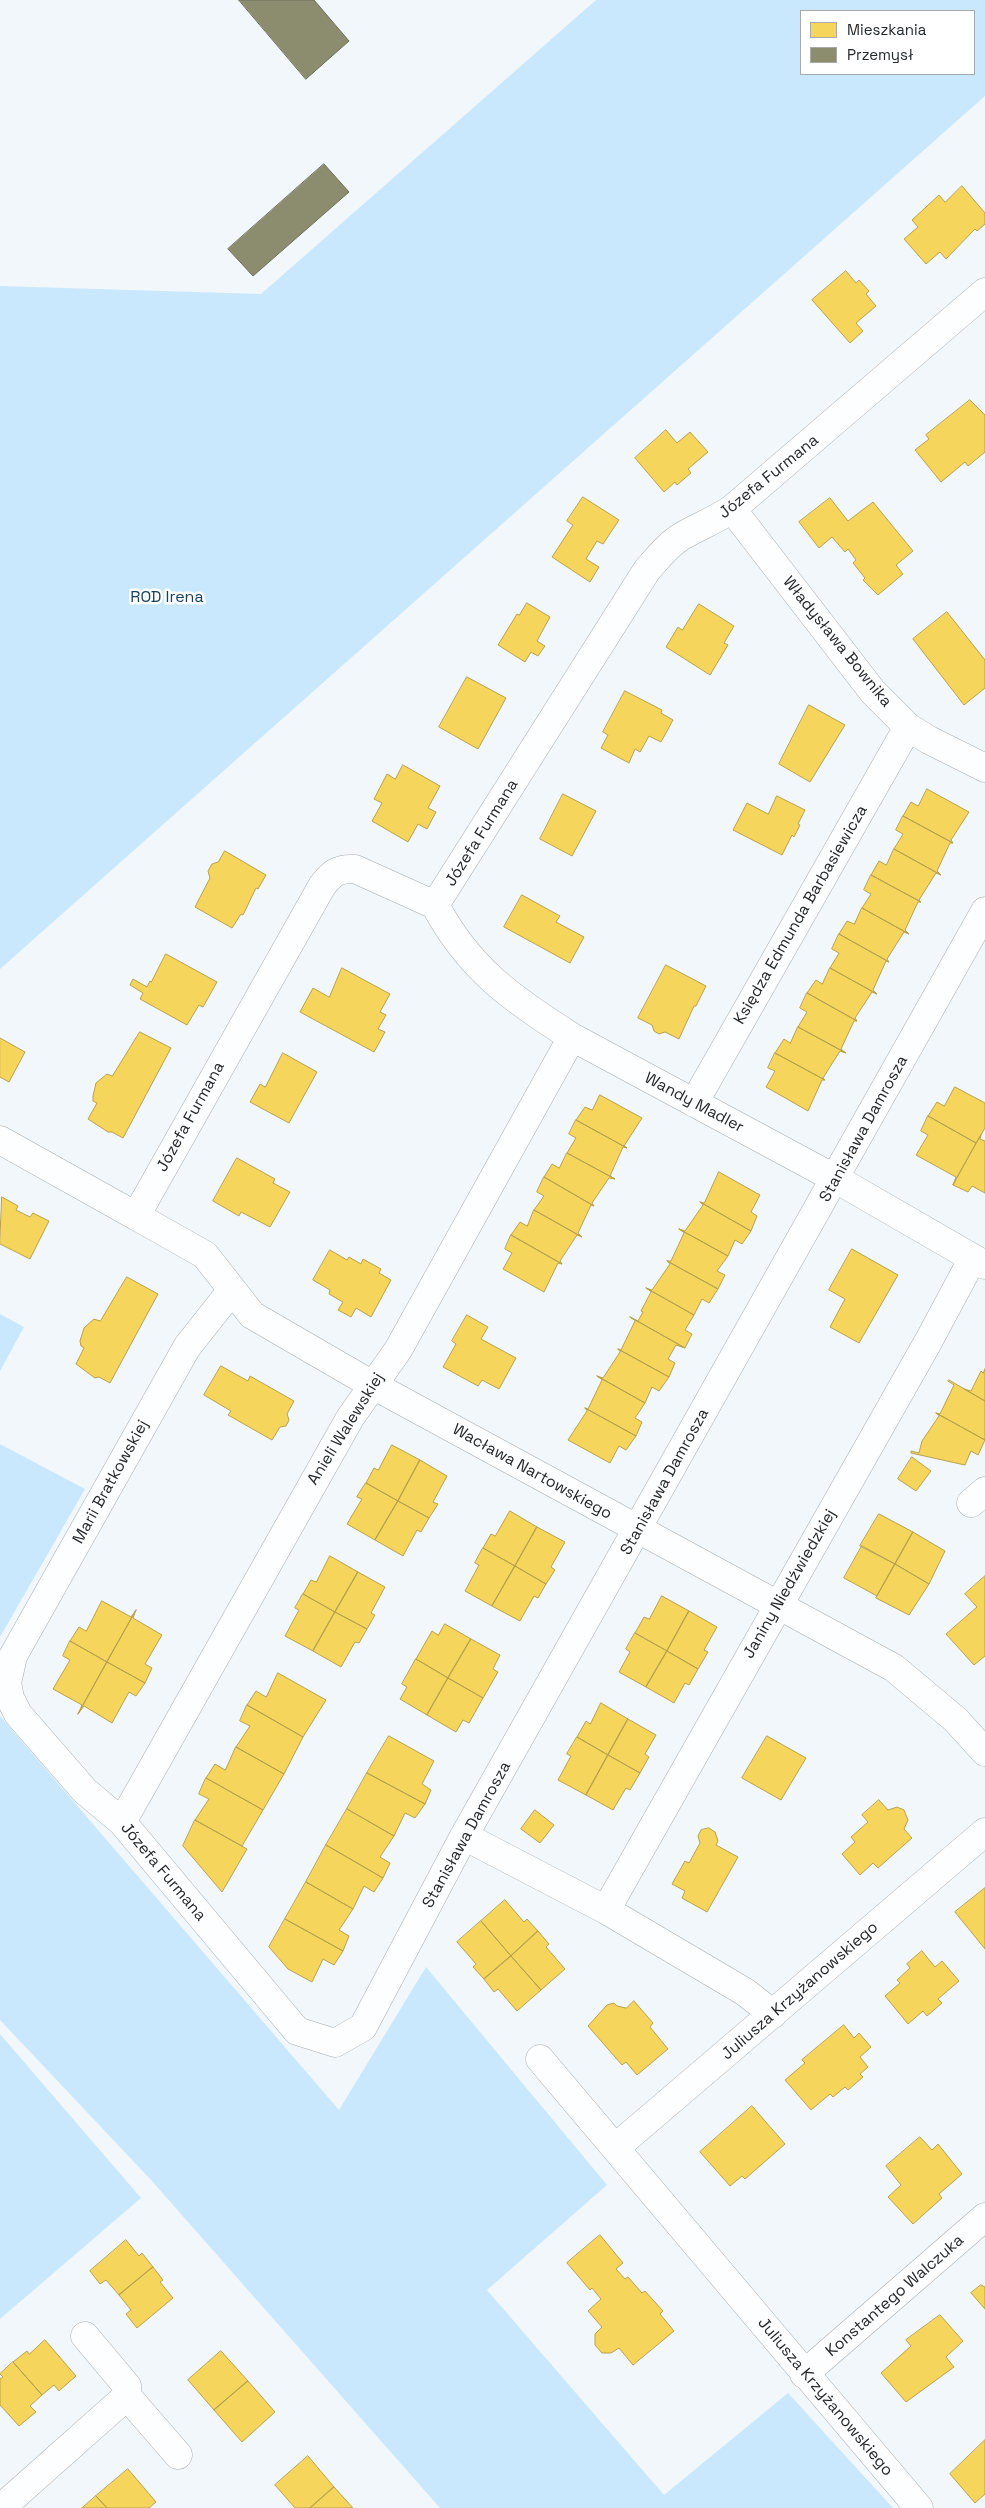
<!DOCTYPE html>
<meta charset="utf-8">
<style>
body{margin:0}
#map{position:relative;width:985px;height:2508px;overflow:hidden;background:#f2f7fc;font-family:"Space Grotesk",sans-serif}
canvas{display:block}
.legend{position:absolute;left:800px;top:10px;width:175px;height:65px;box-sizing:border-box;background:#fff;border:1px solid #a7a9aa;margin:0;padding:6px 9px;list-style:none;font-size:15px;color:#24282b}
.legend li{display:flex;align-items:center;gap:10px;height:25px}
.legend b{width:25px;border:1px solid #a7a9aa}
</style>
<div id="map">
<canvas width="985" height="2508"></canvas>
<ul class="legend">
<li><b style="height:14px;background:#f6d55c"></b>Mieszkania</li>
<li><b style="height:14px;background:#8c8c6e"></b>Przemysł</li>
</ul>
</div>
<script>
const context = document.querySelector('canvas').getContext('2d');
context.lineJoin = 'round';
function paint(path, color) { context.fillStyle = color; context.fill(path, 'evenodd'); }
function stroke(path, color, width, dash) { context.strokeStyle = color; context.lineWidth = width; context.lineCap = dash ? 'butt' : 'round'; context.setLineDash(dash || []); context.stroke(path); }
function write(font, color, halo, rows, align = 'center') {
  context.font = font + ' "Space Grotesk",sans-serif'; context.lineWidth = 5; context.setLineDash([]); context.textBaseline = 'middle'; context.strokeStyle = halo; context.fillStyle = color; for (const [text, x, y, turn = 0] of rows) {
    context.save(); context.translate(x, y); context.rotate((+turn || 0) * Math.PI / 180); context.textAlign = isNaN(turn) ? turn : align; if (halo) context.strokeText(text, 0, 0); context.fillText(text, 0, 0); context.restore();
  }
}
paint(new Path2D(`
 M596 0H985V96L0 969V286L261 294ZM801 11H974V74H801Z
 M0 1314 24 1327 0 1371Z
 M0 1444 85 1489 0 1637Z
 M0 1716 339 2110 426 1967 607 2185 487 2290 664 2495 788 2393 893 2508H440L151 2180 0 2020Z
 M0 2034 141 2198 0 2319Z`), '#c9e8fe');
const homes = new Path2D(`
 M962 186 985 213V224L977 231 975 229 946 259 940 252 926 264 904 239 918 227 912 220 939 195 945 202Z
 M846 271 856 283 859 280 869 291 866 294 876 306 856 323 863 331 850 343 812 300Z
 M970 400 985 415V452L968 466 965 462 941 482 915 450 929 439 926 435Z
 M666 430 677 443 690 432 708 452 688 469 691 473 677 485 675 482 664 492 635 458Z
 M583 497 619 520 603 544 597 541 586 559 599 567 590 582 552 557 573 525 567 521Z
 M830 498 848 521 873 502 913 551 896 565 903 574 878 595 863 580 865 578 853 563 856 560 848 549 845 552 832 537 819 548 799 522Z
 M527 603 550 617 537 641 545 646 538 656 531 652 525 662 498 645 517 614 519 615Z
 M699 604 734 626 724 643 728 645 710 675 666 647 678 627 682 630Z
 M947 612 985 660V688L964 705 913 639Z
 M467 677 506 698 478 749 439 727Z
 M625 691 662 710 661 713 673 720 661 742 649 736 640 752 635 749 629 763 601 748 608 735 603 732Z
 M809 705 845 725 810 782 779 764Z
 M403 765 440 786 428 808 436 812 427 829 418 824 408 842 372 821 382 803 374 799 387 774 395 779Z
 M927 789 969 812 951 840 953 843 903 816 911 802 918 806Z
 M563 794 596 811 572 856 540 839Z
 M777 796 805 810 798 824 800 825 794 837 792 835 782 855 733 830 747 803 768 814Z
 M903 816 953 843H950L937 871 941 875 894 849 903 834 896 830Z
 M894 849 941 875 936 873 919 900 921 902 871 875 879 861 886 865Z
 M225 851 266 875 258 889 256 888 243 915 241 914 232 928 195 907 210 878 208 871 212 864 218 862Z
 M871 875 921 902H918L905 930 909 934 862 908 871 894 864 890Z
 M522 895 560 916 556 922 584 937 570 963 504 927Z
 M862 908 909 934 904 932 887 959 889 962 839 934 847 921 854 924Z
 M839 934 889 962 886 961 873 990 877 994 830 968 839 953 832 949Z
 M166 954 217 982 203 1007 199 1005 187 1025 140 999 143 993 130 985 133 979 147 987 150 981 151 982Z
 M666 965 706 986 696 1006H694L679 1039 665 1032 659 1034 654 1031 652 1025 638 1018Z
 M342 968 390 994 380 1012 386 1015 378 1029 385 1032 374 1052 300 1012 313 988 329 997Z
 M830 968 877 994 872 992 855 1018 857 1021 807 993 816 980 822 984Z
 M807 993 857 1021H854L841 1049 846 1053 798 1027 807 1012 800 1008Z
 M798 1027 846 1053 840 1051 823 1078 825 1080 775 1053 784 1039 790 1043Z
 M140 1032 171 1048 123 1138 112 1132H108L88 1119 97 1103 93 1101V1096L96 1083 107 1074 112 1076Z
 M0 1038 25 1052 9 1082 0 1077Z
 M283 1053 317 1072 289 1123 250 1102 260 1084 265 1087Z
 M775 1053 825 1080H822L808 1111 766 1087 775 1071 768 1068Z
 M955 1087 985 1103V1128L976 1143 928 1116 937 1102 944 1106Z
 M600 1095 642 1118 624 1146 627 1148 576 1120 585 1107 592 1110Z
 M928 1116 976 1143 953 1185 956 1177 916 1155 928 1135 921 1131Z
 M576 1120 627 1148 623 1147 610 1176 615 1179 567 1153 576 1138 569 1134Z
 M981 1135 980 1139 985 1141V1193L972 1186 968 1192 953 1185Z
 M567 1153 615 1179 609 1178 592 1203 594 1206 544 1177 552 1164 559 1168Z
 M237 1158 275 1179 273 1183 290 1192 270 1227 241 1212 239 1216 213 1201Z
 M719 1172 760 1195 751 1212 757 1216 751 1231 700 1202 704 1203Z
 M544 1177 594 1206 591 1205 578 1233 582 1237 534 1210 544 1196 537 1192Z
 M2 1197 18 1206 16 1210 30 1217 33 1213 49 1221 30 1259 0 1244Z
 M700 1202 751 1231 742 1244 735 1240 728 1256 679 1229 685 1231 703 1205Z
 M534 1210 582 1237 577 1235 560 1261 562 1264 511 1235 520 1222 527 1226Z
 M679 1229 728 1256 717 1271 725 1275 718 1289 667 1261H671L684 1233Z
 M511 1235 562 1264 558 1263 544 1292 503 1269 512 1253 505 1249Z
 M852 1249 898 1275 859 1343 830 1327 845 1299 829 1290Z
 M330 1250 347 1260 349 1257 361 1264 363 1259 381 1269 379 1273 391 1280 371 1317 356 1308 351 1317 338 1310 343 1302 329 1294 330 1290 313 1280Z
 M667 1261 718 1289 709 1303 702 1299 694 1315 646 1288 652 1290 670 1264Z
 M127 1277 158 1294 110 1383 99 1377 95 1378 76 1364 84 1348 81 1346 80 1341 84 1328 94 1319 100 1321Z
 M646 1288 694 1315 685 1330 692 1334 685 1348 630 1317 638 1321 643 1312 641 1311 651 1292Z
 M467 1315 488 1327 481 1339 516 1358 499 1389 482 1380 478 1386 443 1367 456 1344 452 1341Z
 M630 1317 685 1348 676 1345 668 1359 675 1363 669 1377 618 1349 621 1350 635 1321Z
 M618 1349 669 1377 659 1391 652 1387 645 1403 597 1376 603 1378 620 1352Z
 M221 1366 248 1381 250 1376 294 1401 287 1414 289 1420 286 1426 280 1427 272 1440 228 1415 231 1411 204 1395Z
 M985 1369V1401L964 1389 971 1391 981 1371 983 1373Z
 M597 1376 645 1403 635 1418 642 1422 636 1436 585 1408 588 1409 602 1380Z
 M949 1380 985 1401V1440L936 1413 940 1414 954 1385 948 1381Z
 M585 1408 636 1436 626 1450 619 1446 610 1463 568 1440 587 1411Z
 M936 1413 985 1440 978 1455 971 1451 965 1465 911 1453V1451L919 1453 922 1441 939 1416Z
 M392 1445 420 1460 398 1501 366 1483 374 1468 378 1470Z
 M912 1457 931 1471 916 1491 898 1479Z
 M420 1460 447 1476 433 1502 438 1504 429 1518 398 1501Z
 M366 1483 398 1501 375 1540 347 1524 362 1499 357 1497Z
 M398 1501 429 1518 421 1532 417 1530 403 1556 375 1540Z
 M510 1511 537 1527 515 1566 483 1548 491 1534 495 1536Z
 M879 1514 913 1532 895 1564 860 1546Z
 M537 1527 565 1542 551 1567 555 1570 546 1584 515 1566Z
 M913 1532 945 1551 929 1584 895 1564Z
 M862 1546 895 1564 877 1596 844 1578Z
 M483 1548 515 1566 492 1606 465 1591 479 1565 475 1563Z
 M330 1556 358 1572 335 1612 303 1594 311 1580 316 1582Z
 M895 1564 929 1584 909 1615 876 1598Z
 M515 1566 546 1584 538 1598 534 1596 520 1621 492 1606Z
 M358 1572 385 1587 371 1613 375 1615 367 1629 335 1612Z
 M985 1576V1656L974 1665 946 1634 977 1607 965 1594Z
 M303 1594 335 1612 313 1651 285 1636 299 1610 295 1608Z
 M662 1596 689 1611 667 1651 635 1633 644 1617 649 1619Z
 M102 1601 131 1617 136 1610 107 1662 70 1641 79 1627 86 1631Z
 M136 1610 133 1618 162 1635 145 1664 152 1668 145 1683 107 1662Z
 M689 1611 717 1627 704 1650 708 1652 698 1669 667 1651Z
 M335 1612 367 1629 359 1643 355 1642 341 1667 313 1651Z
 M445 1624 471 1639 448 1678 416 1659 432 1631 438 1635Z
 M635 1633 667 1651 646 1687 619 1672 630 1652 626 1649Z
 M471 1639 500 1655 493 1669 498 1672 483 1698 448 1678Z
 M70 1641 107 1662 78 1714 82 1705 53 1689 70 1660 63 1656Z
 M667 1651 698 1669 689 1685 685 1683 674 1703 646 1687Z
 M416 1659 448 1678 427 1715 400 1699 407 1687 402 1684Z
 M107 1662 145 1683 136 1696 129 1692 112 1723 84 1706 78 1714Z
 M278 1673 326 1700 303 1737 247 1705 256 1691 266 1697Z
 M448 1678 483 1698 469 1723 463 1720 456 1732 427 1715Z
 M601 1703 628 1719 608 1755 577 1737 586 1721 590 1724Z
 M247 1705 303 1737 284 1774 236 1747 250 1726 240 1721Z
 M628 1719 656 1735 645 1754 649 1757 640 1773 608 1755Z
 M389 1736 434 1761 422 1784 431 1790 425 1804 367 1773Z
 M767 1736 806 1758 781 1800 742 1778Z
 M577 1737 608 1755 586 1795 558 1780 571 1756 567 1754Z
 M236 1747 284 1774 263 1810 206 1778 215 1764 225 1770Z
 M608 1755 640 1773 630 1790 626 1788 613 1810 586 1795Z
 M367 1773 425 1804 415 1818 405 1813 394 1836 347 1809Z
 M206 1778 263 1810 242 1846 195 1820 209 1799 199 1794Z
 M879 1800 888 1810 897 1807 904 1810 908 1820 904 1829 912 1838 878 1868 873 1863 860 1875 842 1854 855 1842 851 1837 868 1822 862 1815Z
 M347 1809 394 1836 380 1857 390 1863 383 1878 326 1845Z
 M535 1810 554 1825 540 1843 521 1829Z
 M195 1820 247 1849 222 1892 183 1846Z
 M709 1828 715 1832 718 1841 716 1845 738 1857 707 1912 682 1898 685 1891 672 1884 685 1861 689 1863 700 1843 698 1836 701 1830Z
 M326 1845 383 1878 374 1892 364 1886 353 1909 306 1882Z
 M306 1882 353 1909 339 1930 349 1936 343 1951 285 1919Z
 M985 1888V1949L955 1912Z
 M505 1900 524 1922 527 1919 538 1931 511 1956 481 1921Z
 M285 1919 343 1951 334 1965 323 1959 312 1982 288 1969 269 1947Z
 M481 1921 511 1956 484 1979 473 1967 476 1964 457 1942Z
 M538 1931 549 1944 546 1947 565 1969 541 1990 511 1956Z
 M922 1951 935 1967 942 1961 959 1981 938 1999 942 2003 927 2016 923 2011 908 2024 885 1996 900 1983 897 1980 910 1968 907 1964Z
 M511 1956 541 1990 517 2011 498 1989 494 1992 484 1979Z
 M634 2001 653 2023 650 2027 668 2049 637 2075 626 2062 622 2065 588 2026 607 2005 614 2003 617 2006 626 2008Z
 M844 2025 854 2038 859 2033 871 2047 860 2057 868 2067 860 2074 863 2077 848 2090 845 2087 833 2097 830 2094 811 2110 785 2080 805 2063 802 2060Z
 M752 2106 785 2144 745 2179 742 2176 730 2186 700 2152Z
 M920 2137 932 2150 938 2144 962 2174 939 2194 942 2198 913 2224 888 2197 901 2185 886 2166Z
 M600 2235 623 2263 616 2269 625 2279 628 2277 642 2293 645 2291 663 2311 660 2314 674 2331 633 2365 619 2348 611 2353H602L595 2345V2334L602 2327 588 2311 601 2299 592 2288 590 2290 567 2263Z
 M126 2240 139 2256 142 2253 153 2267 119 2295 106 2280 100 2284 90 2271Z
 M153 2267 163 2280 160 2282 173 2298 137 2328 126 2314 131 2310 119 2295Z
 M981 2285 985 2287V2309L971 2293Z
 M940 2315 963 2341 946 2357 954 2367 906 2402 881 2373 911 2346 906 2340Z
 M45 2340 76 2376 59 2391 54 2385 42 2395 13 2362 27 2351 29 2354Z
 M221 2351 248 2381 214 2410 188 2380Z
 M13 2362 42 2395 30 2406 36 2412 19 2426 0 2405V2379L3 2377 0 2374Z
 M248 2381 275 2412 242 2442 214 2410Z
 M985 2440V2494L975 2503 950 2474Z
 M308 2456 334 2487 310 2508H295L275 2485Z
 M128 2469 156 2502 149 2508H107L96 2496Z
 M334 2487 353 2508H310Z
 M96 2496 107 2508H82Z`);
paint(homes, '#f6d55c');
stroke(homes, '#b7a14d', 1);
const industry = new Path2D(`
 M239 0H314L349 41 306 79Z
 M324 164 349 192 253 276 228 249Z`);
paint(industry, '#8c8c6e');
stroke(industry, '#6d6e5a', 1);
const minor = new Path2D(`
 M732 509 873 692 908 727 929 740 985 768
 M435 905C469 969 512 999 572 1037L836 1179 985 1265
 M694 1103 908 727
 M0 1140 136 1216 322 886C332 873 338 868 355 869L435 905 647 570C658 558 669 543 684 535 700 526 717 519 732 509L985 292
 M136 1216 205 1255 252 1315 371 1384 894 1668 956 1720 985 1752
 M232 1290 187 1347 13 1656 7 1683 10 1698 18 1714 85 1791 122 1822 297 2031 335 2043 363 2027 464 1836 985 911
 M971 1503 985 1491
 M122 1822 350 1418 398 1350 572 1037
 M464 1836 606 1910 745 1992 773 2014
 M606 1910 928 1342 973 1258
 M540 2059 615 2148
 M85 2336 127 2386V2396L178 2455
 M804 2374 985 2217
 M1 2508 127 2396
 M919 2508 615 2148 985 1832`);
stroke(minor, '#a6abae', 29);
stroke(minor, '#fdfeff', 28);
write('16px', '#24282b', '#fff', [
 ["Józefa Furmana",769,477,-39],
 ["Władysława Bownika",837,642,51],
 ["Józefa Furmana",482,833,-58],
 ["Księdza Edmunda Barbasiewicza",801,915,-60],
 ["Wandy Madler",694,1103,28],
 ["Józefa Furmana",191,1117,-61],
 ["Stanisława Damrosza",864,1129,-61],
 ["Anieli Walewskiej",346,1429,-58],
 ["Wacława Nartowskiego",532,1472,29],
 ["Marii Bratkowskiej",111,1482,-61],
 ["Stanisława Damrosza",665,1482,-61],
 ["Janiny Niedźwiedzkiej",790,1584,-60],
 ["Stanisława Damrosza",467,1835,-61],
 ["Józefa Furmana",163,1872,50],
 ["Juliusza Krzyżanowskiego",800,1991,-41],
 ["Konstantego Walczuka",895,2296,-41],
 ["Juliusza Krzyżanowskiego",825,2397,50]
]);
write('16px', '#17415a', '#fff', [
 ["ROD Irena",167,598]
]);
</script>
